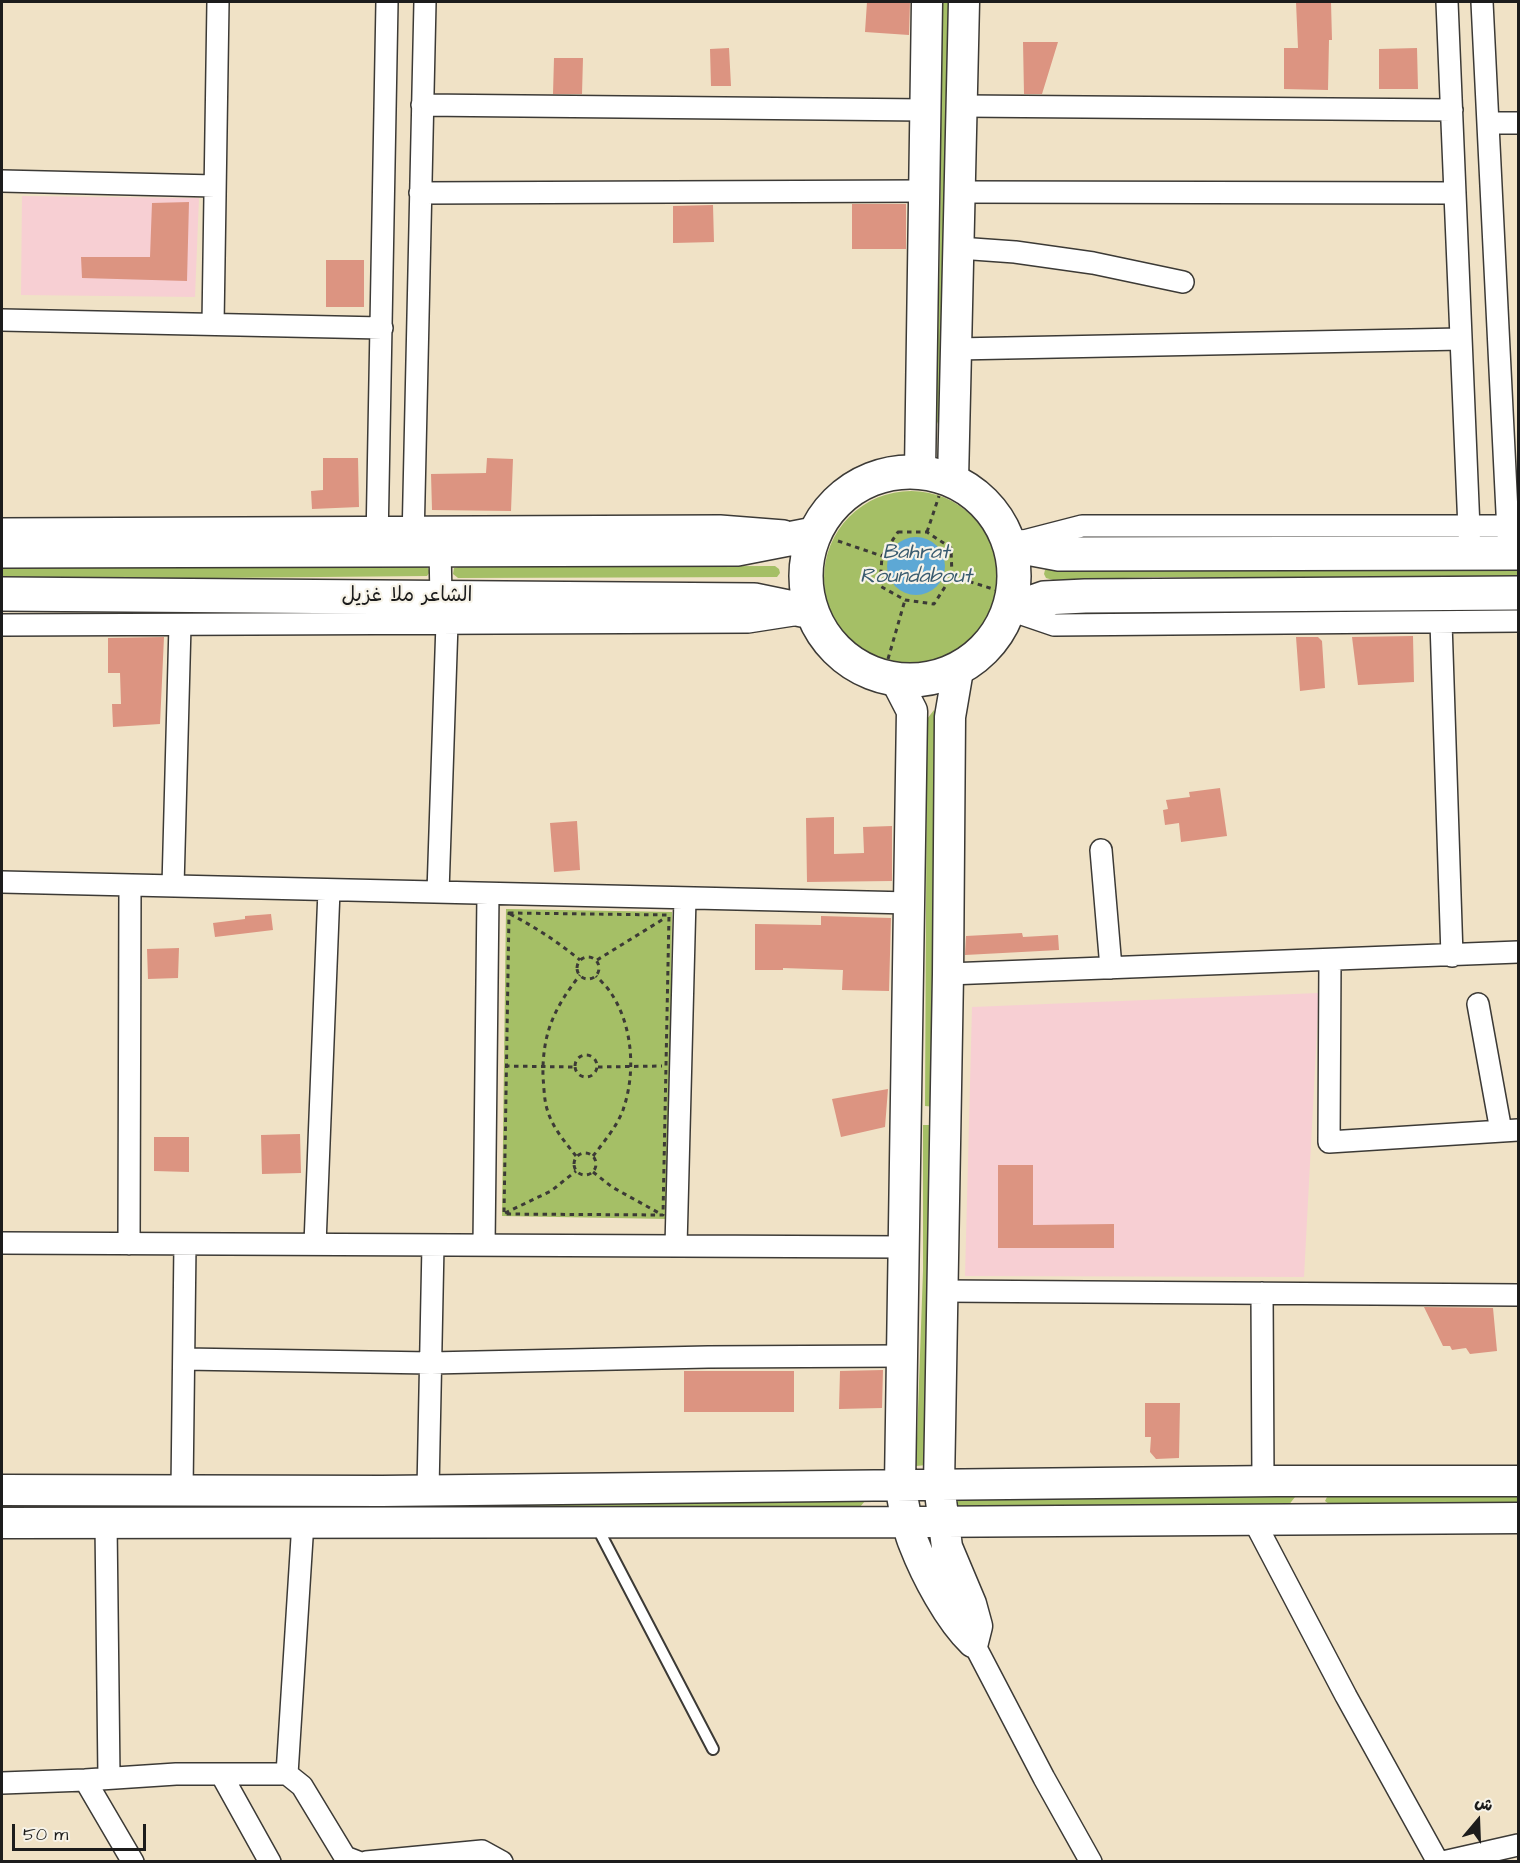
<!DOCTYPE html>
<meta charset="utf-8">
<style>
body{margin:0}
#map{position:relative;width:1520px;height:1863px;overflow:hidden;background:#f0e2c6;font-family:"Architects Daughter","Playpen Sans Arabic",sans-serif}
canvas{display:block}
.frame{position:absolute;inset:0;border:3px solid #1c1c1c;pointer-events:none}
.north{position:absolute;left:1448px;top:1791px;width:60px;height:60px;-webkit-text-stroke:4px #f7f3e8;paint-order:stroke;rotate:19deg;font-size:16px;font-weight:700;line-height:24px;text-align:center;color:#1c1c1c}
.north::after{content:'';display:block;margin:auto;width:21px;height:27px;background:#1c1c1c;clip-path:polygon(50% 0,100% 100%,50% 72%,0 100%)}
.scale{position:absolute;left:12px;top:1824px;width:134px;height:27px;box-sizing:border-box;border:3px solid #1c1c1c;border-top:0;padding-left:8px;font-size:18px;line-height:21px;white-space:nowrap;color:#1c1c1c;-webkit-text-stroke:4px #f7f3e8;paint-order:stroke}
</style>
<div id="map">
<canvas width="1520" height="1863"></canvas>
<div class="frame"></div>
<div class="north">ش</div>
<div class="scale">50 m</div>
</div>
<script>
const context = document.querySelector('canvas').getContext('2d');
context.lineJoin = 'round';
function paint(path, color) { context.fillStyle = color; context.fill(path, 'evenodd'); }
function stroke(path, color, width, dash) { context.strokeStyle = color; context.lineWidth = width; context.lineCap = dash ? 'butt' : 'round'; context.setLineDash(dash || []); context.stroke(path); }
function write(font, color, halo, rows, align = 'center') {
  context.font = font + ' "Architects Daughter","Playpen Sans Arabic",sans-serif'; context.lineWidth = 4.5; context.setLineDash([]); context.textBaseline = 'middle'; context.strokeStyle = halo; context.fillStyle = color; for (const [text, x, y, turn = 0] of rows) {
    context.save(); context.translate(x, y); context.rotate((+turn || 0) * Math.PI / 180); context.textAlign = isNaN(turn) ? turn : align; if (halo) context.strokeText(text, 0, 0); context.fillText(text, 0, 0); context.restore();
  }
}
paint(new Path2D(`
 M22 196 199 198 195 297 21 295Z
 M1319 993 1304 1277 965 1276 972 1007Z`), '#f7cfd3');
paint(new Path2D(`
 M942 2H952L941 426 938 424 936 419 940 245Z
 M824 578a87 87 0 1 1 174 0a87 87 0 1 1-174 0Z
 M426 565 430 572 427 576 2 580V568Z
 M775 566 779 569 780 573 777 577 458 578 453 574 454 568 458 567Z
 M1518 566V580L1158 577 1053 580 1046 578 1044 574 1045 570 1053 567Z
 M934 710 940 723 936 1107 925 1106 927 719Z
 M506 909 672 912 668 1219 502 1216Z
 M923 1125H932L927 1465 916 1466 923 1271Z
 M1287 1493 1295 1497 1288 1506H950L949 1495Z
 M1518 1494V1504H1329L1325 1501 1328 1495Z
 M860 1497 865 1501 860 1507 2 1511V1500Z`), '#a5bf66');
paint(new Path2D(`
 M887 566a29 29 0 1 1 58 0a29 29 0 1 1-58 0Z`), '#5da8d5');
paint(new Path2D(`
 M867 2H910L909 35 865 32Z
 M1296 2H1331L1332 40H1329L1328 90 1284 89V48H1298Z
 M1023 42H1058L1042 94H1024Z
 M729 48 731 86H711L710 49Z
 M1417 48 1418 89H1379V49Z
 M554 58H583L582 94H553Z
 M189 202 187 281 82 278 81 257H150L152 203Z
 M852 204H906V249H852Z
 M713 205 714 242 673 243V206Z
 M326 260H364V307H326Z
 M323 458H358L359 507 312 509 311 491 323 490Z
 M487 458 513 459 511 511 432 510 431 474 486 473Z
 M1413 636 1414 682 1358 685 1352 637Z
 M164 637 160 724 113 727 112 704H121L120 673H108V638Z
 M1296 637H1318L1322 641 1325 688 1300 691Z
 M1220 788 1227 836 1181 842 1179 823 1165 825 1163 810 1168 809 1166 800 1190 797 1189 792Z
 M834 817V854L864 853 863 827 892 826V881L807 882 806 818Z
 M577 821 580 870 554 872 550 823Z
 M271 914 273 930 215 937 213 923 245 919V916Z
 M821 916 891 918 889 991 842 990 843 970 783 968V970H755V924L821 925Z
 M1022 933 1023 937 1058 935 1059 950 965 955 966 936Z
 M179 948 178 978 148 979 147 949Z
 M888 1089 885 1127 841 1137 832 1099Z
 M300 1134 301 1173 262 1174 261 1135Z
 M154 1137H189V1172L154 1171Z
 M998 1165H1033V1225L1114 1224V1248H998Z
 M1424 1307 1493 1308 1497 1351 1470 1354 1466 1348 1452 1350 1450 1346H1443Z
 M883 1370 882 1408 839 1409 840 1371Z
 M684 1371H794V1412H684Z
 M1145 1403H1180L1179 1458 1156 1459 1150 1452 1151 1437H1145Z`), '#dc9481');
const service = new Path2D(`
 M597 1527 713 1749`);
const minor = new Path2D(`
 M1447 2 1470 553
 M1482 2 1509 553
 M422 105 925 110
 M963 106 1452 110
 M1488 123H1518
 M2 181 215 186
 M960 192 1455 193
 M420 193 924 191
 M959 248 1015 252 1093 263 1183 282
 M2 320 382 328
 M213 324 218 2
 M956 349 1461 339
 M2 529 720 526 784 531
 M377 541 387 2
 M413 541 425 2
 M1020 542 1082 526H1518
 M440 550 441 597
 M1010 610 1054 625 1518 621
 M1441 622 1452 956
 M2 625 748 622 793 615
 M1101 850 1111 968
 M2 882 910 903
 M173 886 180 625
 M438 892 447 623
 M1330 960 1329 1142 1518 1130
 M948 974 1518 952
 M1478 1004 1501 1131
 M2 1243 904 1247
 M129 1244 130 885
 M315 1244 329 890
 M484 1245 488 894
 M676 1246 685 898
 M943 1291 1518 1295
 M1262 1293 1263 1481
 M184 1359 431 1363 708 1357 902 1356
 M182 1490 185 1244
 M428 1490 433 1245
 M1253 1519 1346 1696 1438 1862
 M106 1523 109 1778
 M973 1642 1044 1778 1091 1862
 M221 1774 270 1862
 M287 1774 303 1522
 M85 1780 133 1862
 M2 1783 85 1780 176 1774H287L302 1786 345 1857 358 1862
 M366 1862 482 1851 502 1862
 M1443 1862 1518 1845`);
const secondary = new Path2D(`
 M920 471 927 2
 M953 480 964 2
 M958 670 950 717 948 974 939 1485 947 1547 971 1604 977 1626 973 1642
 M896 680 912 711 900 1485C904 1504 906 1525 914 1544 926 1575 949 1619 973 1642
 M2 1490 382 1491 1276 1481H1518
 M2 1523 907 1522 1518 1518`);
const primary = new Path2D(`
 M806 576a104 104 0 1 1 208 0a104 104 0 1 1-208 0Z
 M1011 545 1059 554 1518 553
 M2 551 737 549 814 534
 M2 594 754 600 812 612
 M1010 610 1044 598 1085 596 1518 593`);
stroke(service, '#3c3a36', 14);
stroke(minor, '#3c3a36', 24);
stroke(secondary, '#3c3a36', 33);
stroke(primary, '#3c3a36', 36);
stroke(new Path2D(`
 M898 532H927L951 548 952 576 934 604 905 600 880 586 882 556Z
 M927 532 939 496
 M838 541 882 556
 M952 576 996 590
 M888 659 905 600
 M509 913 669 915 663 1215 504 1214Z
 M510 914C535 927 558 942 580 960
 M577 968a11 11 0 1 1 22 0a11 11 0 1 1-22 0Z
 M597 960 665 918
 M575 1066a11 11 0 1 1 22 0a11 11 0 1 1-22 0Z
 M505 1066 575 1067
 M598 1067 662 1066
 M574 1164a11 11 0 1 1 22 0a11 11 0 1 1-22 0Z
 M576 1156C565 1142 552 1127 547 1109 544 1099 544 1087 543 1077 542 1034 554 1008 580 975
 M593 1156C604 1142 617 1126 623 1110 636 1073 633 1026 611 993 607 987 601 981 596 976
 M593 1172 612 1187 659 1213
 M505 1213 551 1191 576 1171`), '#3c3a36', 3, [4.5, 4.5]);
stroke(service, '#fff', 10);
stroke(minor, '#fff', 21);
stroke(secondary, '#fff', 30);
stroke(primary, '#fff', 33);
write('20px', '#1c1c1c', '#f7f3e8', [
 ["الشاعر ملا غزيل",407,597]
]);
write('italic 21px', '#395b6f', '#f7f3e8', [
 ["Bahrat",916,554],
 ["Roundabout",916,578]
]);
</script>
